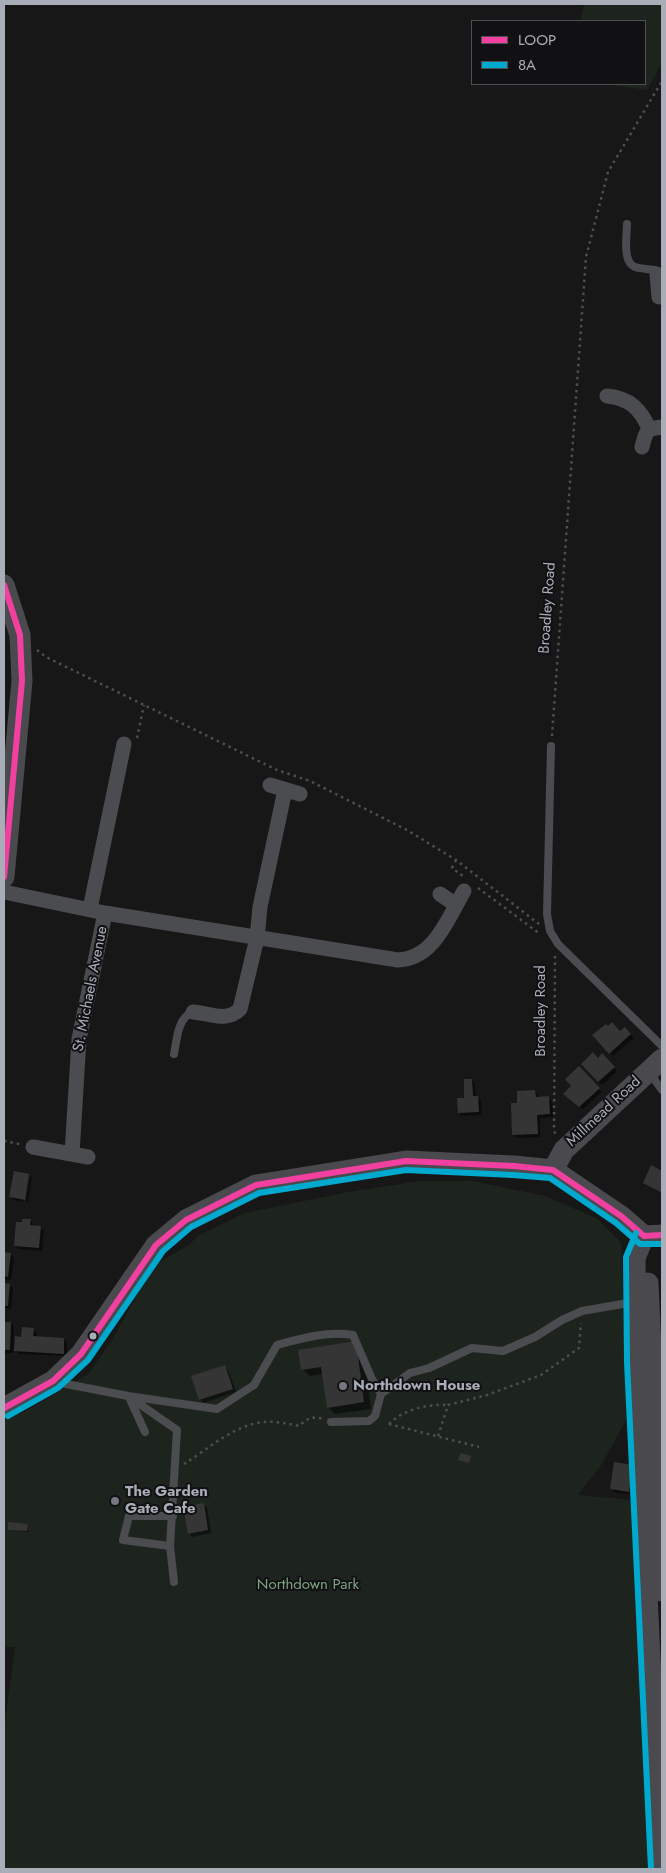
<!DOCTYPE html>
<style>
body{margin:0}
#map{position:relative;width:666px;height:1873px;overflow:hidden;background:#171717;font-family:Jost,sans-serif}
canvas{display:block}
.frame{position:absolute;inset:0;border:5px solid #a8adb8;pointer-events:none}
.legend{position:absolute;left:471px;top:20px;width:175px;height:65px;box-sizing:border-box;background:#111113;border:1px solid #4d4f55;margin:0;padding:6px 9px;list-style:none;font-size:15px;color:#a8adb8}
.legend li{display:flex;align-items:center;gap:10px;height:25px}
.legend b{width:25px;border:1px solid #4d4f55}
</style>
<div id="map">
<canvas width="666" height="1873"></canvas>
<div class="frame"></div>
<ul class="legend">
<li><b style="height:6px;background:#f240a1"></b>LOOP</li>
<li><b style="height:6px;background:#00a9ce"></b>8A</li>
</ul>
</div>
<script>
const context = document.querySelector('canvas').getContext('2d');
context.lineJoin = 'round';
function paint(path, color) { context.fillStyle = color; context.fill(path, 'evenodd'); }
function stroke(path, color, width, dash) { context.strokeStyle = color; context.lineWidth = width; context.lineCap = dash ? 'butt' : 'round'; context.setLineDash(dash || []); context.stroke(path); }
function write(font, color, halo, rows, align = 'center') {
  context.font = font + ' Jost,sans-serif'; context.lineWidth = 4; context.setLineDash([]); context.textBaseline = 'middle'; context.strokeStyle = halo; context.fillStyle = color; for (const [text, x, y, turn = 0] of rows) {
    context.save(); context.translate(x, y); context.rotate((+turn || 0) * Math.PI / 180); context.textAlign = isNaN(turn) ? turn : align; if (halo) context.strokeText(text, 0, 0); context.fillText(text, 0, 0); context.restore();
  }
}
paint(new Path2D(`
 M584 4H662V63L647 90 604 84H645V21H580Z
 M420 1181H473L545 1196 596 1218 621 1242 629 1415 602 1464 578 1495 633 1500 652 1869H4V1730L15 1647H4V1419L24 1412 88 1374 112 1340 153 1266 189 1245 198 1236 245 1213 348 1192Z`), '#1d241e');
paint(new Path2D(`
 M625 1029 634 1038 613 1056 594 1035 620 1033Z
 M602 1055 617 1071 602 1085 583 1064 598 1059Z
 M579 1068 602 1092 583 1109 568 1097Z
 M472 1080 475 1083 476 1097 481 1101 482 1115 462 1116 459 1113 466 1099Z
 M535 1091 538 1095 539 1098H548L552 1101 553 1117 540 1118V1137L517 1138 513 1135 519 1104Z
 M652 1167 662 1172V1194L644 1183Z
 M15 1172 30 1176H28L23 1202 14 1200 11 1197Z
 M30 1176 32 1178 28 1202H26Z
 M30 1221 34 1224 33 1227H40L44 1231 42 1251 19 1249 15 1246Z
 M4 1253 10 1254 14 1258 11 1280 4 1279Z
 M4 1285H10L13 1289 11 1309 4 1308Z
 M4 1323H11L14 1327 13 1353H4Z
 M33 1329 37 1333 36 1337 64 1339 67 1343V1356L19 1354 16 1350 22 1338Z
 M363 1350 371 1409 335 1414 328 1407 323 1374 310 1376 302 1369Z
 M225 1367 228 1370 236 1392 203 1403 200 1399Z
 M633 1466 632 1495 614 1492 611 1489Z
 M204 1505 207 1508 211 1533 192 1537 189 1533Z
 M27 1525 28 1532 9 1530Z`), '#0007');
paint(new Path2D(`
 M612 1022 620 1031 625 1027 631 1034 609 1054 592 1035 606 1024 608 1026Z
 M593 1052 598 1058 602 1053 615 1067 598 1082 581 1064Z
 M579 1066 600 1088 579 1107 563 1094 571 1086 565 1079Z
 M464 1079H472L473 1096H478L479 1112 458 1113 457 1098H464Z
 M535 1090 536 1097 549 1096 550 1114 537 1115 538 1134 512 1135 511 1103H517V1091Z
 M651 1165 662 1171V1193L643 1183Z
 M14 1171 29 1174 25 1200 9 1197Z
 M22 1219H31L30 1225 41 1226 39 1248 14 1246 16 1222H22Z
 M4 1252 11 1253 8 1277 4 1276Z
 M4 1283 10 1284 8 1306H4Z
 M4 1322H11L10 1350H4Z
 M22 1327 34 1328 33 1336 64 1338V1354L14 1351 15 1336 21 1337Z
 M356 1341 364 1402 327 1408 321 1367 301 1370 298 1350Z
 M225 1365 233 1389 199 1400 191 1376Z
 M461 1453 471 1456 469 1463 458 1460Z
 M614 1462 633 1465 629 1492 610 1489Z
 M204 1503 208 1530 188 1534 183 1507Z
 M8 1522 28 1524 27 1531 8 1530Z`), '#353536');
stroke(new Path2D(`
 M37 650 46 657 277 770 310 781 407 830 456 860 539 924
 M552 736 586 257 608 172 662 81
 M137 738 144 705
 M456 860 452 868 464 877
 M478 888 540 934
 M555 956 554 1131 556 1135
 M4 1141 19 1144
 M389 1424 479 1447
 M389 1424C404 1409 427 1404 448 1405
 M438 1436 448 1405 487 1395 541 1375 579 1348 581 1323
 M184 1464C208 1449 235 1424 265 1422 277 1421 288 1424 300 1426 306 1418 313 1416 323 1419`), '#4d4e52', 2.5, [2.5, 4]);
stroke(new Path2D(`
 M627 224C627 235 622 262 635 267 641 269 649 269 655 270L657 274
 M551 746 547 914 550 931 558 944 662 1046
 M174 1054C177 1040 177 1018 193 1012
 M649 1072 662 1090
 M56 1382 128 1396 177 1430 170 1546 174 1582
 M128 1396 217 1409 254 1385 277 1345C303 1338 326 1331 353 1335L372 1379 381 1394 410 1373 429 1368 472 1348 503 1351 535 1337 562 1320 582 1311 634 1302
 M129 1397 145 1432
 M331 1422 369 1421 375 1416 381 1394
 M170 1546 123 1540 129 1516H173`), '#4b4c50', 8);
stroke(new Path2D(`
 M657 274 659 297
 M607 396C629 398 641 409 649 429
 M642 447 645 436 649 429 662 427
 M270 785 300 794
 M4 892 105 913 398 960C434 959 448 918 464 891
 M440 894 456 905
 M90 909 124 744
 M193 1012C210 1013 226 1023 240 1009L257 938 260 907 285 790
 M33 1147 88 1157
 M72 1154 79 1039 105 913`), '#4b4c50', 15);
stroke(new Path2D(`
 M4 585 20 635 22 681 4 877
 M553 1170 564 1150 662 1059
 M644 1236 635 1258 636 1362 660 1869
 M648 1283 662 1591
 M4 1408 53 1381 81 1354 156 1245 186 1220 256 1185 406 1161 514 1166 553 1170 621 1216 644 1236 662 1235`), '#4a4a4e', 21);
stroke(new Path2D(`
 M4 585 20 635 22 681 4 877
 M4 1408 53 1381 81 1354 156 1245 186 1220 256 1185 406 1161 514 1166 553 1170 621 1216 644 1236 662 1235`), '#f240a1', 6);
stroke(new Path2D(`
 M636 1233 626 1257 627 1362 651 1869
 M8 1416 58 1388 88 1360 163 1251 191 1227 259 1193 406 1170 513 1175 550 1178 616 1223 640 1244H662`), '#00a9ce', 6);
for (const [x, y, r, color] of [
 [93,1336,4.5,"#a8adb8"],
 [343,1386,5,"#757880"],
 [115,1501,5,"#757880"]
]) { const dot = new Path2D(); dot.arc(x, y, r, 0, 2 * Math.PI); context.fillStyle = color; context.fill(dot); stroke(dot, '#111113', 2); }
write('15px', '#a8adb8', '#111113', [
 ["Broadley Road",548,608,-86],
 ["St. Michaels Avenue",91,989,-79],
 ["Broadley Road",541,1011,-90],
 ["Millmead Road",604,1112,-43]
]);
write('bold 15px', '#a8adb8', '#111113', [
 ["Northdown House",353,1386],
 ["The Garden",125,1492],
 ["Gate Cafe",125,1509]
], 'left');
write('15px', '#7fa381', '#111113', [
 ["Northdown Park",308,1585]
]);
</script>
